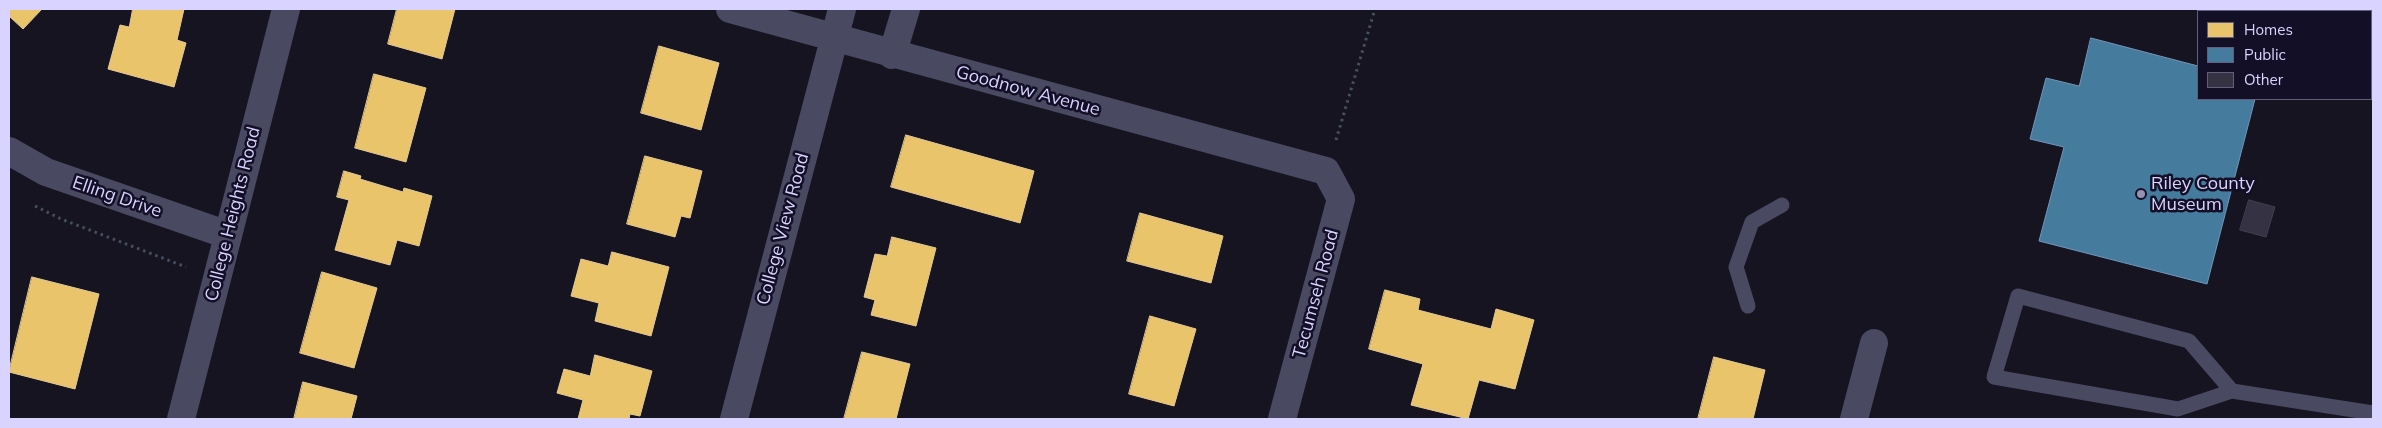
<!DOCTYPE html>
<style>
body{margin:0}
#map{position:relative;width:2382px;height:428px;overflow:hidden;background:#161421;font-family:Mulish,sans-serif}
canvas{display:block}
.frame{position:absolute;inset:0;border:10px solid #d9d4ff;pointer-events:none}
.legend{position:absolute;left:2197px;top:10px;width:175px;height:90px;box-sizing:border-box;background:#130f26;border:1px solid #625e7d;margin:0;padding:6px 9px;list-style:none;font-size:15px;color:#d9d4ff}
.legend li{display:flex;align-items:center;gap:10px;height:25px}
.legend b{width:25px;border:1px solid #625e7d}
</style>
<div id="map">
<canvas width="2382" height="428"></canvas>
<div class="frame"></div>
<ul class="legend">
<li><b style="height:14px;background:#e9c46a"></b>Homes</li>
<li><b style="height:14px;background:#457b9d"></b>Public</li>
<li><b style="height:14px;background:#343243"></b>Other</li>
</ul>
</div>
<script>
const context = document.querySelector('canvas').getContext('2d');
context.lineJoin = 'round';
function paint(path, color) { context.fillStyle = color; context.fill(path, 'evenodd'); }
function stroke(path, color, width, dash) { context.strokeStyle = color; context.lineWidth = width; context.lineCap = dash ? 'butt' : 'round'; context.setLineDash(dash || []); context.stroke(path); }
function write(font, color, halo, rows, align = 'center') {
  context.font = font + ' Mulish,sans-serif'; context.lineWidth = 5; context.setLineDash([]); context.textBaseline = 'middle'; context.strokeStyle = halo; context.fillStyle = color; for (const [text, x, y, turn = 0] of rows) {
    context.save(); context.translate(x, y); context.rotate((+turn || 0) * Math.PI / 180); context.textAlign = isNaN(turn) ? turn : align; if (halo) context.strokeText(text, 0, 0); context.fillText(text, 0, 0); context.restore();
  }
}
const homes = new Path2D(`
 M9 9H42L23 29 9 16Z
 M133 9H184L177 40 186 43 174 87 108 69 120 25 129 27Z
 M397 9H455L442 59 388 44Z
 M2352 9H2373V43H2371V11H2351Z
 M659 46 719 63 701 130 641 113Z
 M374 74 426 88 406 162 355 148Z
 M906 135 1034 171 1020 223 891 187Z
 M645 156 702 171 690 218 681 216 675 237 627 224Z
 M344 171 361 176 360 179 403 192 404 188 432 196 419 246 397 240 390 265 335 250 349 200 337 197Z
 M1140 213 1223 236 1211 283 1127 261Z
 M892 237 936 248 916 326 871 315 875 300 864 297 875 254 887 256Z
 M612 252 669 267 651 336 595 321 599 303 571 296 581 259 608 266Z
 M322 272 377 288 354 368 300 353Z
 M32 277 99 294 75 389 9 372Z
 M1385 290 1420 299 1418 310 1491 329 1496 309 1534 320 1515 389 1479 380 1468 419 1411 405 1423 364 1369 349Z
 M1150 316 1196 329 1174 406 1129 394Z
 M862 352 910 364 896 419H844Z
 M595 355 652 371 640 416 630 414 629 419H578L583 400 557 393 564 369 590 376Z
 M1714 357 1765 370 1753 419H1698Z
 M303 382 357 396 351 419H294Z`);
paint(homes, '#e9c46a');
stroke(homes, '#e4c997', 1);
const public = new Path2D(`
 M2091 38 2198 66V99H2255L2207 284 2039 241 2064 147 2030 139 2046 78 2079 86Z`);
paint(public, '#457b9d');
stroke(public, '#7196ba', 1);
const building = new Path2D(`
 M2249 200 2275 207 2266 237 2240 230Z`);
paint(building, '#343243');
stroke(building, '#433f54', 1);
stroke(new Path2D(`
 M1336 140 1375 9
 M35 206 61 219 186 267`), '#44505f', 3, [2.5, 4]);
stroke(new Path2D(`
 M1748 306 1736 267 1752 222 1782 205
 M2232 391 2189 341 2018 296 1994 377 2178 409 2232 391 2373 413`), '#4a4962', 15);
stroke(new Path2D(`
 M730 9 1326 171 1341 199 1282 419
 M892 55 906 9
 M9 151 46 172 228 235
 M181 419 286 9
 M734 419 842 9
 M1854 419 1874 343`), '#4a4962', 28);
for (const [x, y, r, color] of [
 [2141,194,5,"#9591b1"]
]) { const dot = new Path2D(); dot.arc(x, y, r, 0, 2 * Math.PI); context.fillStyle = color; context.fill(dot); stroke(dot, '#130f26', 2); }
write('18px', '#d9d4ff', '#130f26', [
 ["Goodnow Avenue",1028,91,15],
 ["Elling Drive",117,197,19],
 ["College Heights Road",233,214,-76],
 ["College View Road",783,229,-75],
 ["Tecumseh Road",1316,294,-75]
]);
write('18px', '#d9d4ff', '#130f26', [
 ["Riley County",2151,184],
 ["Museum",2151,205]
], 'left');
</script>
